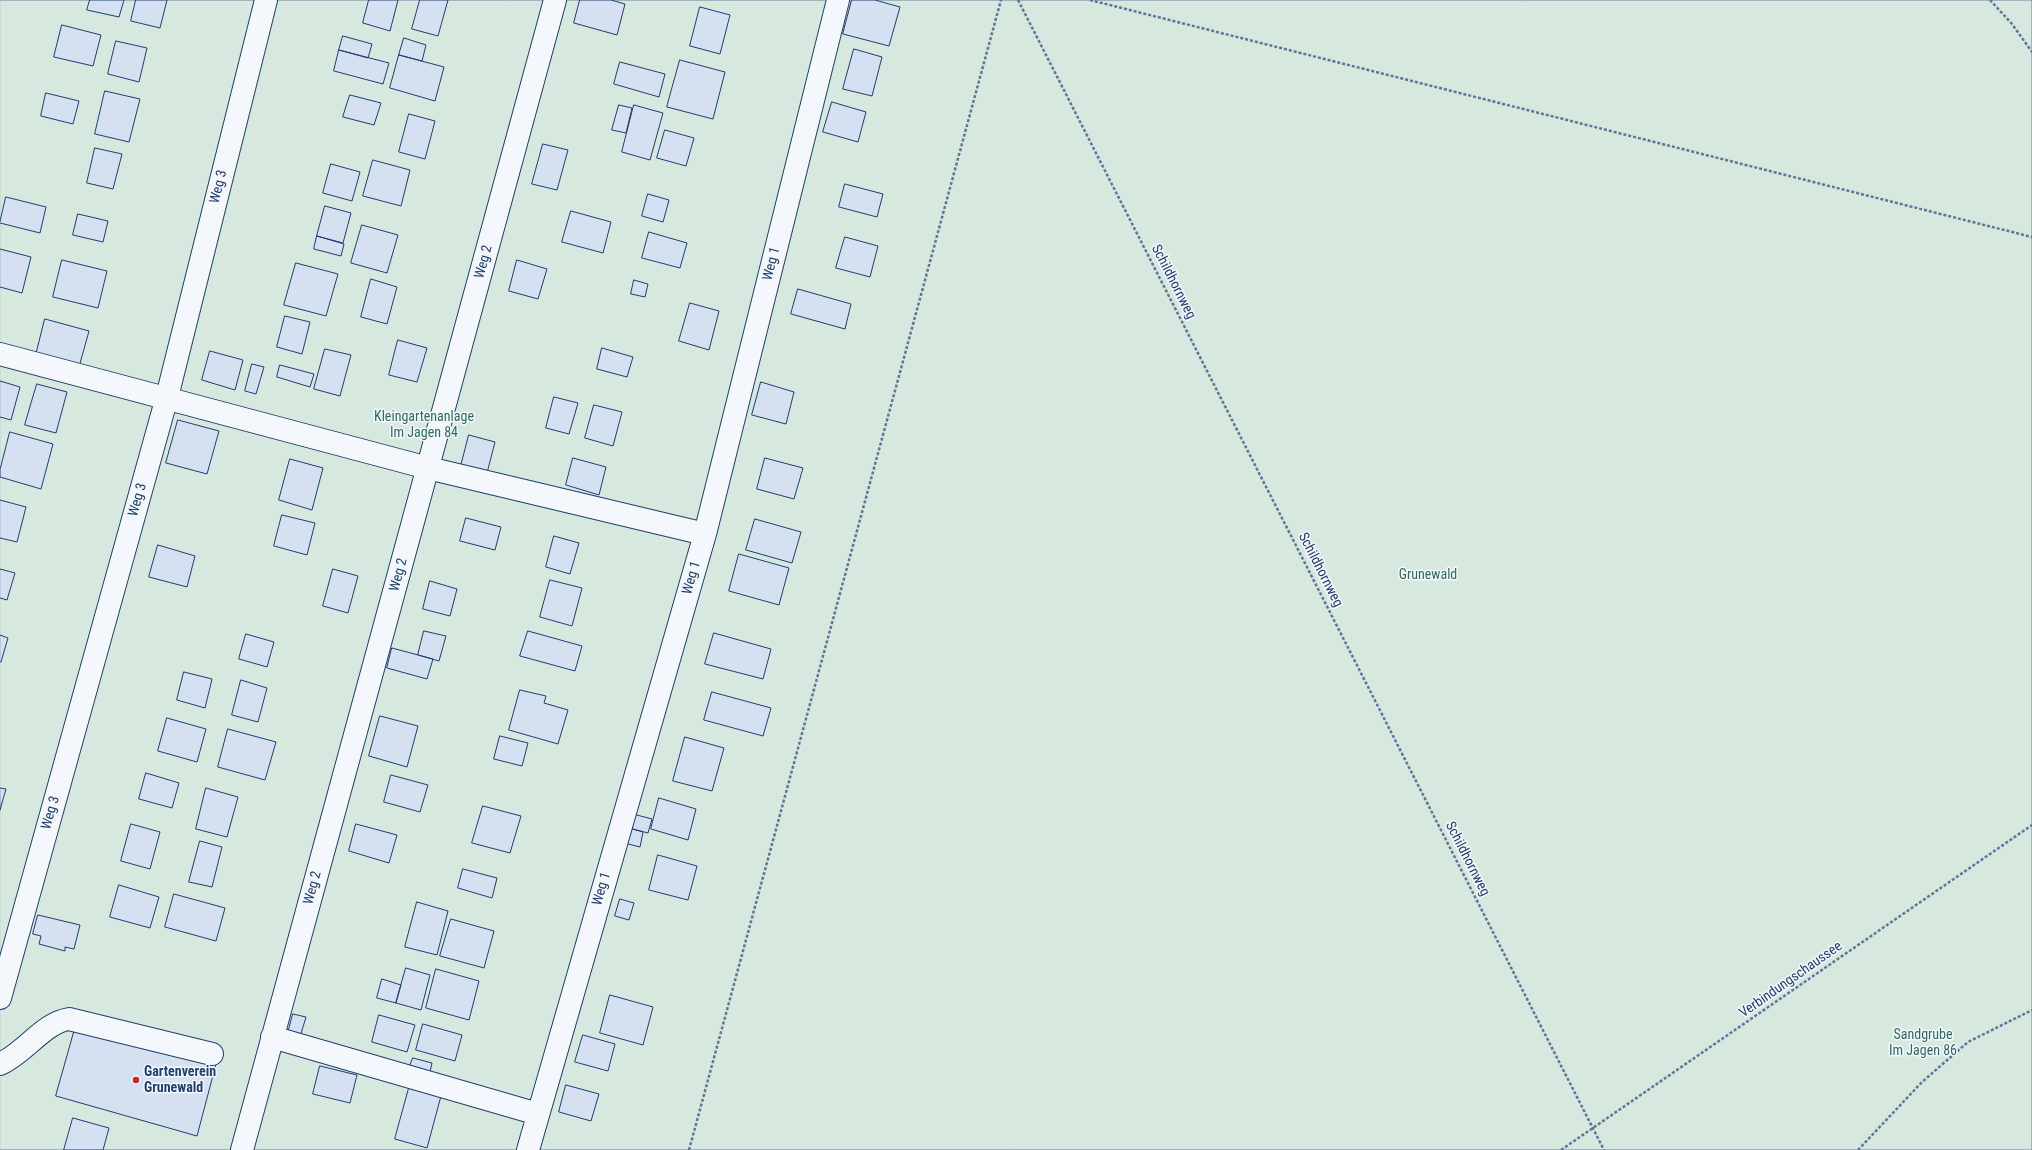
<!DOCTYPE html>
<style>
body{margin:0}
canvas{display:block;background:#f4f7fb}
</style>
<canvas width="2032" height="1150"></canvas>
<script>
const context = document.querySelector('canvas').getContext('2d');
context.lineJoin = 'round';
function paint(path, color) { context.fillStyle = color; context.fill(path, 'evenodd'); }
function stroke(path, color, width, dash) { context.strokeStyle = color; context.lineWidth = width; context.lineCap = dash ? 'butt' : 'round'; context.setLineDash(dash || []); context.stroke(path); }
function write(font, color, halo, rows, align = 'center') {
  context.font = font + ' "Roboto Condensed",sans-serif'; context.lineWidth = 3; context.setLineDash([]); context.textBaseline = 'middle'; context.strokeStyle = halo; context.fillStyle = color; for (const [text, x, y, turn = 0] of rows) {
    context.save(); context.translate(x, y); context.rotate((+turn || 0) * Math.PI / 180); context.textAlign = isNaN(turn) ? turn : align; if (halo) context.strokeText(text, 0, 0); context.fillText(text, 0, 0); context.restore();
  }
}
const green = new Path2D(`
 M0 0H2032V1150H0Z`);
paint(green, '#d7e8df');
stroke(green, '#687fa3', 1);
const building = new Path2D(`
 M90 0H124L119 17 87 10Z
 M136 0H167L160 28 131 21Z
 M369 0H398L390 31 363 23Z
 M420 0H448L438 36 412 29Z
 M580 0H611L625 4 617 35 574 23Z
 M852 0H875L900 7 889 46 843 34Z
 M700 7 730 15 720 54 690 46Z
 M62 25 101 35 93 66 54 57Z
 M343 36 372 44 368 58 339 50Z
 M404 38 426 45 422 61 399 55Z
 M116 41 147 48 139 82 108 74Z
 M854 49 882 57 872 96 843 89Z
 M339 50 389 63 383 84 334 71Z
 M399 55 444 67 435 101 390 88Z
 M680 60 725 72 713 119 667 107Z
 M620 62 665 74 659 97 614 84Z
 M105 91 140 99 129 142 95 134Z
 M46 93 79 101 73 124 41 116Z
 M350 95 381 103 374 125 343 117Z
 M832 102 866 112 858 142 823 132Z
 M619 105 632 108 626 133 612 130Z
 M634 105 663 113 650 160 622 152Z
 M409 114 435 121 425 159 399 152Z
 M665 130 694 138 686 166 657 158Z
 M543 144 568 150 557 190 532 184Z
 M95 148 122 154 113 189 87 183Z
 M373 160 410 170 401 206 363 196Z
 M331 164 360 172 352 201 323 193Z
 M845 184 883 194 877 217 839 207Z
 M648 194 669 200 663 222 642 216Z
 M6 197 46 207 40 233 0 223Z
 M325 206 351 213 343 243 317 236Z
 M571 211 611 222 603 253 562 242Z
 M78 214 108 221 103 242 73 235Z
 M362 225 398 235 387 273 351 263Z
 M649 232 687 243 680 268 642 258Z
 M317 236 344 244 341 256 314 249Z
 M845 237 878 246 870 277 836 268Z
 M0 249 31 257 22 293 0 287Z
 M62 260 107 271 98 308 53 297Z
 M517 260 547 269 538 299 509 291Z
 M296 263 338 274 326 316 284 305Z
 M371 279 397 287 387 324 361 317Z
 M634 280 648 284 645 297 631 294Z
 M798 289 851 304 845 329 791 314Z
 M690 303 719 311 709 350 679 341Z
 M285 316 310 322 302 354 277 347Z
 M45 319 89 331 79 367 36 355Z
 M398 340 427 348 417 382 389 375Z
 M602 348 633 357 627 377 597 369Z
 M325 349 351 355 340 396 314 389Z
 M210 351 243 360 235 390 202 380Z
 M252 364 264 367 256 394 245 391Z
 M280 365 314 374 310 387 277 377Z
 M0 381 20 387 11 420 0 417Z
 M761 382 794 392 786 424 752 415Z
 M37 384 67 392 56 433 25 425Z
 M554 397 578 403 569 434 546 428Z
 M594 405 622 412 613 446 585 438Z
 M178 420 219 431 207 474 166 463Z
 M10 432 53 444 41 489 0 477V470Z
 M469 435 495 442 487 473 461 466Z
 M573 458 606 467 599 495 566 485Z
 M765 458 803 468 794 499 757 489Z
 M290 459 323 468 312 510 279 500Z
 M0 500 26 507 17 542 0 538Z
 M282 515 315 523 307 555 274 546Z
 M466 518 501 527 495 550 460 541Z
 M755 519 801 532 792 563 746 550Z
 M554 536 579 543 570 574 546 567Z
 M158 545 195 556 187 587 149 577Z
 M739 554 789 568 779 605 729 591Z
 M0 569 15 573 7 600 0 598Z
 M333 569 358 576 348 613 323 606Z
 M550 580 582 588 572 626 540 617Z
 M430 581 457 589 450 616 423 609Z
 M424 631 446 636 439 661 418 655Z
 M528 631 582 646 575 671 520 656Z
 M714 633 771 649 763 679 705 664Z
 M246 634 274 642 267 667 239 659Z
 M0 635 8 638 1 662H0Z
 M392 648 433 659 427 679 387 668Z
 M184 672 212 679 205 708 177 700Z
 M241 680 267 688 258 722 232 715Z
 M520 690 546 696 544 703 568 710 558 744 509 730Z
 M712 692 771 708 763 736 704 720Z
 M380 716 418 726 407 767 369 756Z
 M167 718 206 729 197 762 158 751Z
 M228 729 276 742 265 780 218 767Z
 M500 736 528 743 522 766 494 759Z
 M685 737 724 748 712 791 673 781Z
 M146 773 179 783 172 808 139 799Z
 M391 775 428 785 420 812 384 802Z
 M0 788 6 789 0 810Z
 M206 788 238 797 227 837 196 829Z
 M659 798 696 809 688 840 651 829Z
 M483 806 521 816 510 853 472 843Z
 M633 814 652 819 648 833 629 828Z
 M131 824 160 832 150 869 121 861Z
 M356 824 397 835 389 863 349 851Z
 M629 828 643 832 640 847 624 843Z
 M200 841 222 847 212 887 189 882Z
 M658 855 697 866 688 900 649 890Z
 M463 869 497 878 492 898 458 888Z
 M119 885 159 897 150 928 110 917Z
 M174 894 225 908 216 941 165 927Z
 M620 899 634 903 629 920 615 916Z
 M417 902 448 911 437 955 405 947Z
 M38 915 80 925 74 949 65 947V951L39 944 41 936 33 934Z
 M451 919 494 931 484 968 440 956Z
 M406 968 430 975 421 1010 396 1003Z
 M436 969 479 981 469 1020 426 1008Z
 M382 979 401 985 396 1003 377 998Z
 M610 995 653 1007 643 1045 600 1033Z
 M293 1014 306 1017 300 1037 288 1033Z
 M379 1015 415 1025 407 1052 372 1042Z
 M423 1024 462 1035 455 1061 416 1050Z
 M76 1025 216 1064 197 1136 56 1096Z
 M583 1035 615 1044 608 1071 575 1062Z
 M413 1058 432 1063 430 1072 410 1066Z
 M320 1066 357 1075 350 1103 313 1094Z
 M566 1085 599 1094 591 1121 559 1112Z
 M409 1088 441 1096 427 1148 395 1139Z
 M73 1118 109 1128 103 1150H64Z`);
paint(building, '#d5e0f0');
stroke(building, '#1d3f73', 1);
const minor = new Path2D(`
 M0 354 428 468 705 534
 M0 998 167 397 266 0
 M272 1037 538 1114
 M0 1064C25 1053 43 1023 69 1019L212 1054
 M242 1150 555 0
 M528 1150 705 534 838 0`);
stroke(minor, '#1d3f73', 24);
stroke(new Path2D(`
 M1018 0 1604 1150
 M1090 0 2032 237
 M1990 0 2012 24 2032 52
 M689 1150 1001 0
 M1561 1150 2032 825
 M1858 1150 1922 1082 1968 1042 2032 1010`), '#5e769c', 2.5, [3, 2]);
stroke(minor, '#f4f7fb', 22);
for (const [x, y, r, color] of [
 [136,1080,4,"#c62828"]
]) { const dot = new Path2D(); dot.arc(x, y, r, 0, 2 * Math.PI); context.fillStyle = color; context.fill(dot); stroke(dot, '#f4f7fb', 1.5); }
write('14px', '#1d3f73', '#f4f7fb', [
 ["Weg 3",219,187,-76],
 ["Weg 2",484,262,-75],
 ["Weg 1",772,264,-76],
 ["Schildhornweg",1173,282,63],
 ["Weg 3",138,500,-74],
 ["Schildhornweg",1320,570,63],
 ["Weg 2",399,575,-75],
 ["Weg 1",692,578,-74],
 ["Weg 3",51,813,-74],
 ["Schildhornweg",1467,859,63],
 ["Weg 2",313,888,-75],
 ["Weg 1",602,889,-74],
 ["Verbindungschaussee",1791,980,-35]
]);
write('14px', '#2c6c60', '#f4f7fb', [
 ["Kleingartenanlage",424,417],
 ["Im Jagen 84",424,433],
 ["Grunewald",1428,575],
 ["Sandgrube",1923,1035],
 ["Im Jagen 86",1923,1051]
]);
write('bold 14px', '#1d3f73', '#f4f7fb', [
 ["Gartenverein",144,1072],
 ["Grunewald",144,1088]
], 'left');
</script>
